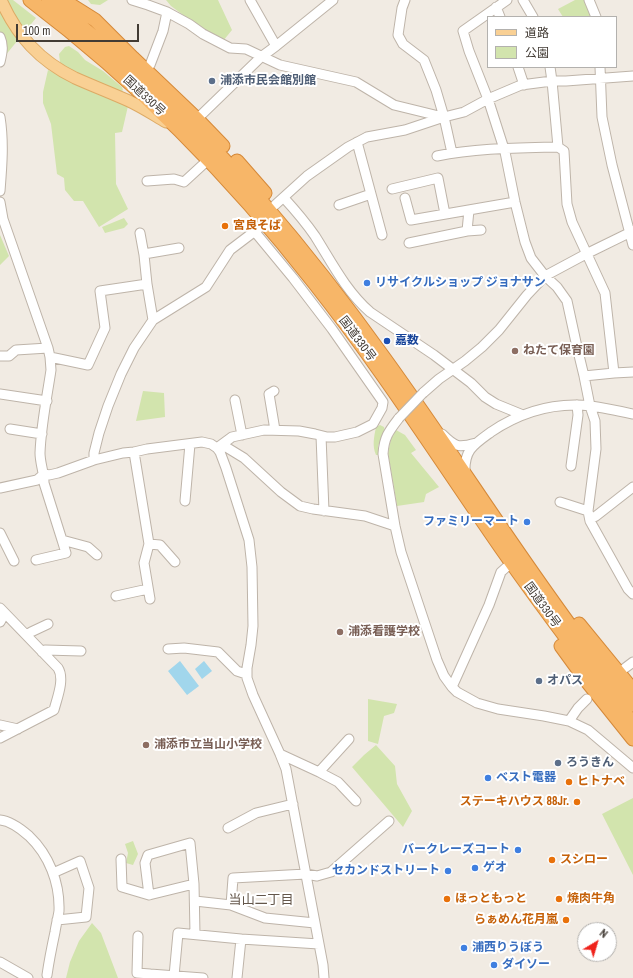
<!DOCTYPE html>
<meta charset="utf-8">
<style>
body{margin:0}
#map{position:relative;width:633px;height:978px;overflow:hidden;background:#f1ebe3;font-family:"Archivo Narrow","Noto Sans JP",sans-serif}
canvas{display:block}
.legend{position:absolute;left:487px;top:16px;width:130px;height:52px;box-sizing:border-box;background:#fff;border:1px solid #b3b1ae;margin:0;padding:5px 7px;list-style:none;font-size:12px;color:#423b34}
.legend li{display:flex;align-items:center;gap:8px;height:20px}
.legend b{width:20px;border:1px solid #b3b1ae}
.north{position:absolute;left:577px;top:922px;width:40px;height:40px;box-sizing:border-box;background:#fff;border:1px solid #b3b1ae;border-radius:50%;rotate:38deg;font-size:11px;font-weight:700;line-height:16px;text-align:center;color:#423b34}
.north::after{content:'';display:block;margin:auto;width:14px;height:18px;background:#ef221b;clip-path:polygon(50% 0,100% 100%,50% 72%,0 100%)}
.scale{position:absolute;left:16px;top:24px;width:123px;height:18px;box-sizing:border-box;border:2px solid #423b34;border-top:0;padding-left:5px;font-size:12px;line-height:14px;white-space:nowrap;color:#423b34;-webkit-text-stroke:3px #fff;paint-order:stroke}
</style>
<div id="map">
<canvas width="633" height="978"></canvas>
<ul class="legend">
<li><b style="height:5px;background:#f9d094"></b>道路</li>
<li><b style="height:11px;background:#d2e4ad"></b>公園</li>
</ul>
<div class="north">N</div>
<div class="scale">100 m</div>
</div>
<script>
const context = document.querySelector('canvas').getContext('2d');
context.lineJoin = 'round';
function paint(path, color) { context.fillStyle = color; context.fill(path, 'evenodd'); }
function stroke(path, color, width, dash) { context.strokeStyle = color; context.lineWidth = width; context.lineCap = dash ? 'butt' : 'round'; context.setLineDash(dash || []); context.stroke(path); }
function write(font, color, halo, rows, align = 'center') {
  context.font = font + ' "Archivo Narrow","Noto Sans JP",sans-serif'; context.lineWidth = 4; context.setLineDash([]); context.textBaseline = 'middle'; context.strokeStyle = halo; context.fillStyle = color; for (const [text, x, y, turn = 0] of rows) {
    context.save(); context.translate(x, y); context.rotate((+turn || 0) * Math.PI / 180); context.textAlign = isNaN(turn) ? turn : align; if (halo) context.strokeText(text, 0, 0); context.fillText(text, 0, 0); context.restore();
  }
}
paint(new Path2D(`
 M0 0H13L36 18 0 62Z
 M88 0H108L100 5 91 4Z
 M166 0H218L232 30 223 41 214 38 171 6Z
 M575 0H585L593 17H563L558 9Z
 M69 46 78 52 85 60 103 71 122 87 123 90 121 92 106 87 90 78 79 75 63 65 60 62 59 54 65 47Z
 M48 70 128 106 122 132 115 133 116 184 128 209 99 227 83 201H74L65 190 64 178 57 174 51 124 43 103V92Z
 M124 218 128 224 124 228 105 233 102 227Z
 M0 235 9 256 0 265V278Z
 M143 391 164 393 165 417 136 421Z
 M380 425 384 427 385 432 378 446V455H376C372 446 374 437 376 427Z
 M396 430 405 435 416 450 411 453 439 487 426 494 424 502 397 506 388 453 391 439Z
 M368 699 397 704 394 713 384 716 378 744 368 741Z
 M376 745 395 766 397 784 412 811 403 827 352 767 364 755Z
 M633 798V875L602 814Z
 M133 841 138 854 133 865 126 863 128 853 125 844Z
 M92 923 101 933 118 978H66L70 962 79 941Z`), '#d2e4ad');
paint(new Path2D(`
 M180 661 199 686 187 695 168 671Z
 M204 661 212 671 202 679 195 669Z`), '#a1d6ec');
const minor = new Path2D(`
 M132 0 148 5 167 12 189 24 203 34 230 48 246 49 280 65 356 82 394 105 443 117
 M250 0 276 46
 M405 0 402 8 398 35 403 44 424 60 436 90 444 117 452 153
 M507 0 463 31 469 51 488 99 505 152 515 202 525 242 531 258 545 276 557 287 567 301 577 347 584 376 590 406 595 421 596 449 588 511 590 521 628 589 633 594
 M523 0 533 17
 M589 0 596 17
 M496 7 500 17
 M0 37C4 46 2 53 0 62
 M150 65 163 31 167 12
 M518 67 524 85
 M550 67 552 81 558 147 564 151 567 204 572 222 605 293 614 373
 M600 67 602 117 612 165 633 245
 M0 117C4 142 2 166 0 191
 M197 119 261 57 276 46 333 0
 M357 142 382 235
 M437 156C476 148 518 148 558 147
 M147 181 174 179 184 182 209 159
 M392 189 438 178 445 214
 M284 198C295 210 306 223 315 236 332 263 346 291 370 312L434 355 471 383 485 397 496 404 523 415
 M405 198 411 220 515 202
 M0 202 3 219 48 348 50 357 51 370C47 397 41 425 40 453 40 463 44 472 44 483L62 540 88 547 97 555
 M275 205 307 176 348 147 367 137 405 130 444 117 464 112 488 99 521 85 552 81H566L633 76
 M339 205 371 194
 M467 231 481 230
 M140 233 144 255 147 284
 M409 243 467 231 469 210
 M144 254 179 248
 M0 356H9L16 350 48 348
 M50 357 88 365 105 328 100 291 147 284 153 320
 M584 376 614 373 633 372
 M274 391 269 394 275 430
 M423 393 439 379 465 361 482 347 499 330 527 295 545 276 586 254 633 231
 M0 394 47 401
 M235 400 242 435
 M399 418C389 431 384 437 383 454L395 526 401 552 437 660 444 676 452 687 457 692 477 703 498 709 544 716 569 721 588 730 633 768
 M10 429 42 434
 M442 434C455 447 458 448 476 443
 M321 436 324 511
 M217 448 232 437 264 430 299 431 315 434 327 437H335L357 432 373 424 382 408 383 402 332 329 293 278 255 232
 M217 448 226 447 244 458 281 492 300 506 313 509 365 516 395 526
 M134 452 149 544 160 545 175 562
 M94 460V453L99 433 108 406 121 374 134 348 153 320 206 287 230 250 259 228
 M571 466 578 415 577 405
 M465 473C464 450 473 445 491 432 521 412 555 402 591 406 605 408 619 411 633 414
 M44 474 49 475 58 473 94 460 123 453 134 452 147 449 202 442 211 444 217 448 220 452 226 468 249 540 252 567 253 626 251 645 247 668V678L253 695 280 754 286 769 323 965 324 978
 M0 488 37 480 44 474
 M185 501 190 444
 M560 502 588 511
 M590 519 596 516 633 487
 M0 533 14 561
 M149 544 144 563 150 599
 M36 560 66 553 62 540
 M116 596 148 589
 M0 608 58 668C65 679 57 698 54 710L0 738
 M0 622 5 613
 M27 636 31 632 48 624
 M168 649 184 648 218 652 237 671 246 674
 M42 652 45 650 81 651
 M625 668 633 662
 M452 687 489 605 501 572 510 564
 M569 721 578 708 587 699
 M0 725 18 729
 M280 754 319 772 338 782 356 801
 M319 772 349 739
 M0 820C11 821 21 829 29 836 49 855 60 883 59 911 58 918 56 925 55 932 52 946 49 961 47 975
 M228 828 256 813 293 804
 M121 859 122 887 149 895
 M53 873 80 861 89 888 86 917 57 920
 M194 884 149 895 145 863 148 855 190 843 194 884 195 934
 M195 901 231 905 233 878 306 874 317 876 331 872 389 821
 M231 905 265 918 315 923
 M138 936 137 973 150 974
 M0 962 28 978
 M174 976 178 933 241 939 319 944
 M149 978 150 974 203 978
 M237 978 241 939`);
const major = new Path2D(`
 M1 0C17 36 40 61 75 78 93 86 111 93 129 101 142 107 154 115 166 122`);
const highway = new Path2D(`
 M30 0C138 82 232 177 315 284 382 369 440 460 501 548 543 608 587 667 633 723
 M48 0C126 60 199 128 263 203 306 253 347 306 385 359 456 457 519 559 592 655 605 672 619 688 633 705
 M63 0 95 20 133 58 197 119 223 146
 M237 161 265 193
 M579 624 633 690
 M561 646 585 679 633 739`);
stroke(minor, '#beb4a9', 11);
stroke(major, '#ddaa65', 13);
stroke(highway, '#d58939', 15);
stroke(minor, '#fff', 9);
stroke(major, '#f9d094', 11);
stroke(highway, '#f7b668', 13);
const minorBridge = new Path2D(`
 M399 418 423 393`);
stroke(minorBridge, '#beb4a9', 11, []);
stroke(minorBridge, '#fff', 9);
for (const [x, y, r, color] of [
 [212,81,4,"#5c6f8a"],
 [225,226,4,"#e8710a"],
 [367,283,4,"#3f7fe0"],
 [387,341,4,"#1a4fb4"],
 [515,351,4,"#8d6e63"],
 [527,522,4,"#3f7fe0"],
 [340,632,4,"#8d6e63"],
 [539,681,4,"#5c6f8a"],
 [146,745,4,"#8d6e63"],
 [558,763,4,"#5c6f8a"],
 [488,778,4,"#3f7fe0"],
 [569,782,4,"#e8710a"],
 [577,802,4,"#e8710a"],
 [518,850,4,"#3f7fe0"],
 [552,860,4,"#e8710a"],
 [475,868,4,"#3f7fe0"],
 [448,871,4,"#3f7fe0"],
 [447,899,4,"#e8710a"],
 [559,899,4,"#e8710a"],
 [566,920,4,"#e8710a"],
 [464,948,4,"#3f7fe0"],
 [494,965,4,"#3f7fe0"]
]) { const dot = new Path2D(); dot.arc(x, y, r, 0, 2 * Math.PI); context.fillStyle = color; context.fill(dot); stroke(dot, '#fff', 1.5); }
write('bold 12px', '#4e5e75', '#fff', [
 ["浦添市民会館別館",220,81],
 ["オパス",547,681],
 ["ろうきん",566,763]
], 'left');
write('12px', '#423b34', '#fff', [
 ["国道330号",144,96,43],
 ["国道330号",357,339,53],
 ["国道330号",542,605,54]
]);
write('bold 12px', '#c56008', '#fff', [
 ["宮良そば",233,226],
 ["ヒトナベ",577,782],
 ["ステーキハウス 88Jr.",569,802,"right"],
 ["スシロー",560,860],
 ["ほっともっと",455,899],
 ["焼肉牛角",567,899],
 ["らぁめん花月嵐",558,920,"right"]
], 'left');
write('bold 12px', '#366cbe', '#fff', [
 ["リサイクルショップ ジョナサン",375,283],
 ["ファミリーマート",519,522,"right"],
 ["ベスト電器",496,778],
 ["バークレーズコート",510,850,"right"],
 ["ゲオ",483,868],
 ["セカンドストリート",440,871,"right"],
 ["浦西りうぼう",472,948],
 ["ダイソー",502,965]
], 'left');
write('bold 12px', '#164399', '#fff', [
 ["嘉数",395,341]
], 'left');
write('bold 12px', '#785e54', '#fff', [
 ["ねたて保育園",523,351],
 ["浦添看護学校",348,632],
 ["浦添市立当山小学校",154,745]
], 'left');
write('13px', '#64574b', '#fff', [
 ["当山二丁目",261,901]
]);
</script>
